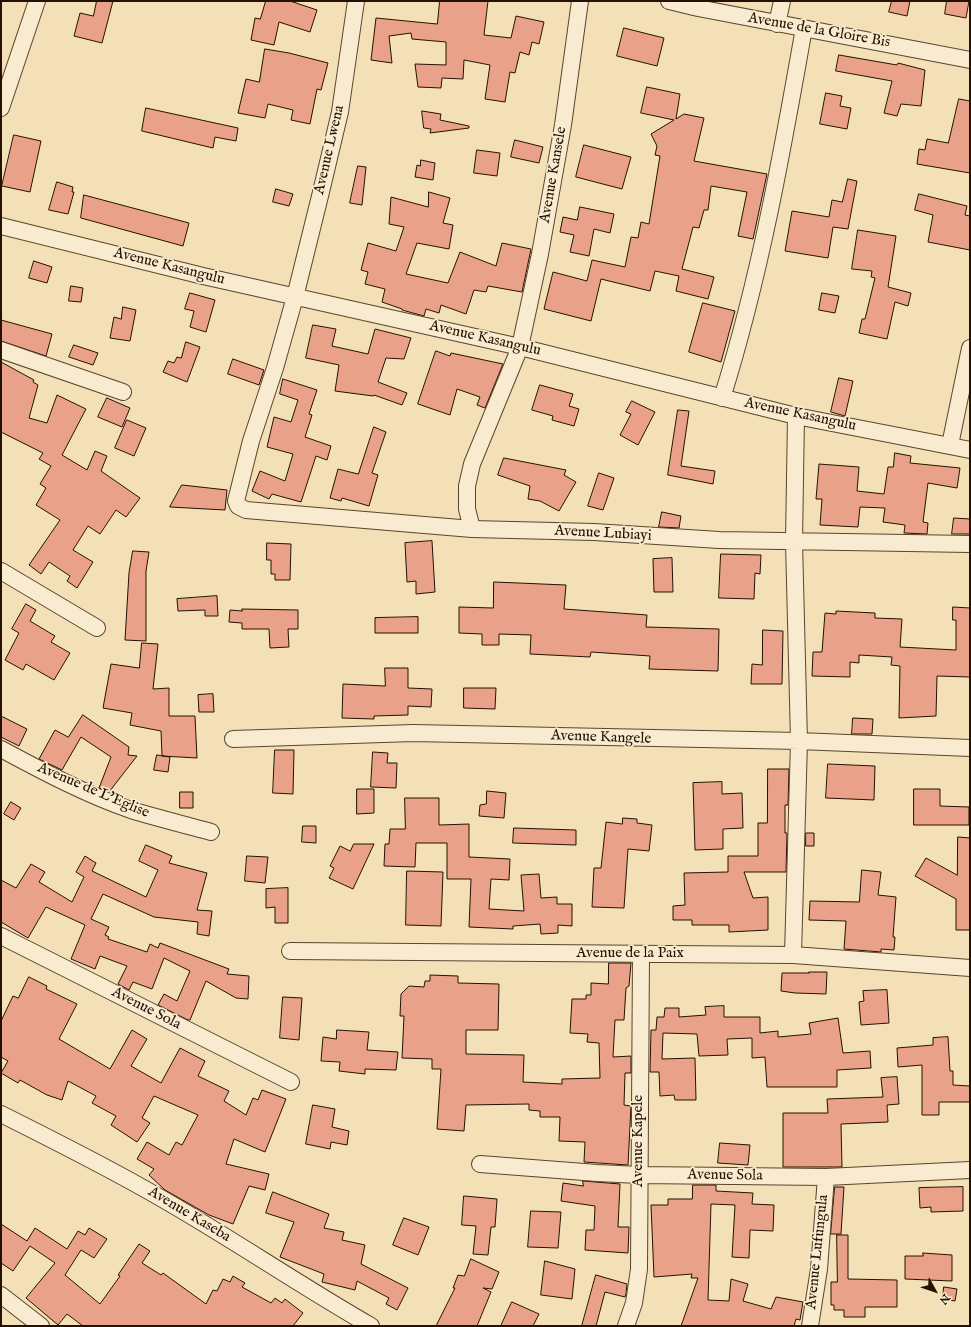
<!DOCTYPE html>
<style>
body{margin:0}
#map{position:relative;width:971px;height:1327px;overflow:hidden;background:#f4e0b6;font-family:"IM FELL English",serif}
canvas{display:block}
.frame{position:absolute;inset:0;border:2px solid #251101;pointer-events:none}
.north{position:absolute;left:915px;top:1271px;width:40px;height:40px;-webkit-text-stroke:3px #f8ebd0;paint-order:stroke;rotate:130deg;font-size:11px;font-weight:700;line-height:16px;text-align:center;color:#251101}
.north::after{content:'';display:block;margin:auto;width:14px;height:18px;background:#251101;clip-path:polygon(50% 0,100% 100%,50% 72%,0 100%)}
</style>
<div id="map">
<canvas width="971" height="1327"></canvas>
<div class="frame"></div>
<div class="north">N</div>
</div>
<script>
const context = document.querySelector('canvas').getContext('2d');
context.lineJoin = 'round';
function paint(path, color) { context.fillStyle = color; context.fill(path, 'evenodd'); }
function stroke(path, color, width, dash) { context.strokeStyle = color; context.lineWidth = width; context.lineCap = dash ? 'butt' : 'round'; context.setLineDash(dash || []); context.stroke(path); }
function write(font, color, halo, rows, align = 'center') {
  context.font = font + ' "IM FELL English",serif'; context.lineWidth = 3.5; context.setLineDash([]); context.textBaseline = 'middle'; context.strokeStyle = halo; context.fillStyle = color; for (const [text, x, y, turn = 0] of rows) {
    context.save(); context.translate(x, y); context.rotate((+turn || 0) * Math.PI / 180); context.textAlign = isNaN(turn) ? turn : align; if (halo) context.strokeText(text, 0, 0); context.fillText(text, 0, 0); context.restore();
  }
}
const building = new Path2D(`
 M97 1H113L102 43 74 36 80 13 93 16Z
 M266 1H290L317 10 310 32 279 22 274 45 251 40 255 18 260 19Z
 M440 1H488L484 35 511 38 516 16 544 22 539 44 532 42 529 55 520 52 515 73 510 72 505 102 485 99 490 65 464 60 463 79 442 78 441 88 418 87 415 64 446 65V42L412 39 411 33 389 36 392 63 371 60 376 18 437 24Z
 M892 1H910L907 16 889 12Z
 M947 1H969L966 18 945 14Z
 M624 28 664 38 657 66 617 56Z
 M265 49 289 53 328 63 321 90 317 89 310 124 291 120 293 110 268 104 265 118 238 113 246 79 259 82Z
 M839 55 897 65 898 63 925 70 921 106 901 104 897 116 884 113 892 81 836 71Z
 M647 87 680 94 676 119 684 114 704 118 694 161 767 174 753 239 738 236 747 192 711 186 708 210H704L699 228 693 227 682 269 714 277 708 299 676 291 679 276 655 271 650 291 601 279 591 321 544 309 553 272 587 281 592 260 625 267 631 237 638 238 641 222 649 224 660 156 655 155 657 146 651 134 674 120 641 113Z
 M826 93 842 96 840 106 851 108 847 129 820 124Z
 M959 99 970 101V173L917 164 919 149 925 150 927 139 948 143Z
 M146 108 238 128 236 141 215 137 213 148 142 131Z
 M422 111 441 114 440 120 469 126V128L430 133 431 129 424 128Z
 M14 135 41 141 30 192 2 186Z
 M515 140 543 147 539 163 511 157Z
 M584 145 631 157 622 189 576 177Z
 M477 150 500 153 497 176 474 173Z
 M421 160 435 163 433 180 415 177 417 165 420 166Z
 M358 166 366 167 362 205 350 203Z
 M848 179 857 181 848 229 833 227 828 258 785 251 792 211 829 217 832 200 842 202Z
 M57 182 73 187 72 192H74L68 214 49 210Z
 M276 189 293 194 289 206 273 202Z
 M429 192 450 198 443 223 453 225 449 249 417 243 406 274 448 283 460 252 496 266 502 243 531 249 522 292 488 286 486 292 474 290 466 314 441 305 439 313 426 309 424 316 402 310V309L382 302 385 289 365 284 368 272 361 270 368 243 396 251 404 227 389 224 391 197 428 207Z
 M919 194 967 206 965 215 970 216V250L928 242 933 215 915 210Z
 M84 195 189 223 183 246 81 218Z
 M580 207 614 214 610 233 594 229 589 256 570 252 574 235 560 232 563 217 577 220Z
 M858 230 896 236 888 287 911 293 908 306 895 302 887 339 859 333 862 319H865L875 278 871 277 872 271 852 269Z
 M34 261 52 267 47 283 29 278Z
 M71 286 83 288 81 302 69 301Z
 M190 293 215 300 206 332 190 327 194 311 185 309Z
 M822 293 839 296 835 313 819 310Z
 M703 303 735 311 721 362 689 352Z
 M123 307 136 310 130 341 110 338 114 317 121 319Z
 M1 320 52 334 46 356 1 341Z
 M313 325 336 329 332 346 368 354 375 329 411 338 404 359 386 358 378 382 407 393 402 405 374 395 373 396 335 391 339 365 306 358Z
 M186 342 200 347 187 382 163 372 168 361 174 363 177 357 181 358Z
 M74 345 98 353 93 365 69 357Z
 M436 351 450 356 451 353 503 364 485 408 477 405 480 397 457 389 450 415 418 404Z
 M233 359 264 370 259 385 228 374Z
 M1 362 34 380 33 382 38 385 29 418 47 423 57 395 86 409 62 455 87 470 95 451 107 456 101 471 140 498 126 517 116 510 100 534 88 526 73 550 93 562 77 588 67 581 70 576 49 562 41 574 29 565 60 520 36 505 46 488 40 484 51 466 39 459 43 453 1 432Z
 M839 378 853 381 845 416 831 412Z
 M283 379 317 390 309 414 312 415 305 437 331 446 327 460 316 456 301 502 272 494 269 499 252 491 260 471 285 481 293 454 267 447 274 417 291 422 298 400 280 394Z
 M540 385 573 394 569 406 579 409 574 426 552 420 553 416 532 410Z
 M107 398 130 408 122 427 98 417Z
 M632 401 655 412 638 445 620 435 631 414 626 412Z
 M678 410 689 411 681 466 715 471 713 484 668 475Z
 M127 420 146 428 134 456 115 448Z
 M374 427 386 432 372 473 378 475 369 506 342 498 341 501 330 498 338 469 358 474Z
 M895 453 911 456 910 463 960 468 957 488 928 483 923 522 928 523 927 534 904 533 905 525 883 522 885 508 860 507 858 527 820 525 822 499H816L819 464 859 467 857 491 884 494 888 467H893Z
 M504 458 566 470 564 475 576 482 559 511 540 501 528 499 530 486 498 475Z
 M599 473 614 478 603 510 588 506Z
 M182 485 227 490 225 510 170 507Z
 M662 512 681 516 679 528 659 527Z
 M954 518 970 519V534H952Z
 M432 541 435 592 416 594V581L407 582 405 543Z
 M267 543 291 544 290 580H275V574H271V560H267Z
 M133 551 149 552 146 571V641L125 640 129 573Z
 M721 554 761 555 760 574 755 573 754 599 719 598Z
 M672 558 673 592H654L653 559Z
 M494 582 566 585 564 609 647 615 646 627 719 629 718 671 649 669 650 656 591 652 590 657 530 654 531 635 499 634V645H482V634L459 633V607L493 608Z
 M217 596 218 616H205V610L178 611 177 599Z
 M26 604 36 610 30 621 55 636 51 642 70 653 54 680 26 664 23 670 5 660 19 633 12 629Z
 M953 607 970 608V677L937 676 936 716 899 718 900 666 891 665 892 657 859 655V663L850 662V677L812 676 813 652H822L825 613 836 614V611L875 613V618L902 619 900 647 956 650V620H953Z
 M242 609 298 610V629H288L289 647 270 648 269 629H242V623L229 622 230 610 242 611Z
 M418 617V633H375V618Z
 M763 630 783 631 782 684H751L752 664 762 665Z
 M142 643 158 644 153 689 169 688V716H195L197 758 162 756 161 731 130 725 132 713 103 708 111 664 139 668Z
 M385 668H408V688L432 689 431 707 408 706V715L374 716V719L342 718 343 684 385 686Z
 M464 688H496L495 709 464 708Z
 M213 694 214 712H199L198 695Z
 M83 715 129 747 128 755 137 756 109 792 99 788 111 757 81 737 62 770 39 759 55 730 68 737Z
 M1 716 27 729 19 746 1 737Z
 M853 718 873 719 872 734H852Z
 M275 750H294L293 794 273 793Z
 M373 752 388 753 387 763H397L396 788 371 787Z
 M157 755 170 757 168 772 154 770Z
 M828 764 875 766 874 800 826 798Z
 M768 769H789L788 805H785V833H787L786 872H744L753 898 768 897V930L729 932V925H692V920H673V906L685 905 684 873 728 872V856H758V823H767Z
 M722 782V794L742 793 743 828 723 829V849L695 850 693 783Z
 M357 789H374V813L357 814Z
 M914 789H940V806L969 807V825H914Z
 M487 791 506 793 504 818 479 816 480 805 486 804Z
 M180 792H193V808H180Z
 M405 798H439V825L469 824V857L510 859 509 880 491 879 489 909 524 911 521 875 539 874 541 898 557 897V904H572V926L558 925V933L541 934 540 924 513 926V929L469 927 471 879H447V843H416L415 867 384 866 385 844H389L390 829H405Z
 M11 802 21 808 14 820 4 814Z
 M623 818 637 819V823L652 825 649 851 628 849 624 908 592 907 594 868H601L606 822 622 824Z
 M303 826H316V843L302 842Z
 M514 828 576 830V845L513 843Z
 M806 833H814V846H806Z
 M958 837 970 838V930H956V899L915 876 926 858 957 875Z
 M354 844H374L353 889 329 878 334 868 330 866 340 846 350 851Z
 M146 845 172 856 169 863 207 873 197 910 212 911 209 936 197 934 198 922 154 917 103 894 91 919 109 927 105 935 109 937 108 939 147 952 150 944 158 948 160 943 229 969 227 974 249 976 248 999 236 998 206 981 190 1020H188L158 1005 164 994 177 1001 190 971 164 958 152 989 133 982 129 990 118 984 127 966 100 956 95 969 71 959 85 925 46 907 28 938 1 922V880L16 888 31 864 45 872 39 882 72 902 84 877 76 872 85 856 96 863 92 871 146 897 158 870 139 861Z
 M247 856 268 857 265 883 245 881Z
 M862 870 881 872 878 895 896 897 893 937H895L894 950 881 949V952L844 949 846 921 809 920 810 901 859 902Z
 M407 871 443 872 441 926 406 925Z
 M288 888V923H275V907L266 908V889Z
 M609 963H631L629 986 626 988 624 1020H615L613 1057 631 1056V1073H625L624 1105 631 1106 628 1165 584 1162 585 1142 559 1141 560 1117H540V1111L529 1110V1104L466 1105 464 1131 437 1129 441 1069H432V1059L402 1058 404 1016H400L401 994 409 986 424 987 425 981H430V975L458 976V983L499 984 498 1030H466V1054L524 1055 523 1082 562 1084V1079L600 1078 599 1043 587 1042 588 1034 570 1033 572 999H586V995H591V983L608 984Z
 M809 972H827L826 994 795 993 781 991 782 973H809Z
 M29 977 47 986 46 989 77 1004 59 1039 110 1069 132 1030 147 1039 131 1066 161 1083 180 1048 205 1061 198 1076 229 1091 224 1101 246 1115 253 1098 258 1100 262 1090 286 1099 265 1152 234 1139 226 1164 269 1174 265 1190 249 1186 233 1224 209 1215 165 1190 149 1175 154 1169 137 1159 147 1142 169 1155 176 1142 182 1145 198 1115 154 1096 142 1118 150 1123 137 1142 111 1125 116 1116 92 1103 96 1096 68 1081 62 1100 47 1095 20 1080 18 1083 1 1073 8 1061 1 1057V1021L13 996 18 998Z
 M887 990 889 1023 861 1025 859 1002 864 1001 863 991Z
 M283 997 302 998 299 1040 280 1038Z
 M724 1006V1017H760V1033L778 1031V1037L811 1034 809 1023 838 1018 843 1053 870 1051 871 1068 837 1070V1087H767L765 1057 752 1058V1038L727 1039 728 1055 699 1056 697 1034 663 1033 662 1059 695 1058 696 1100H675L674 1095 660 1096 659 1072H650L651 1030H656L657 1017H664L665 1008H679V1017L706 1015 705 1007Z
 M337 1030 369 1032 367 1050 398 1052 396 1070 365 1069V1074L339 1071 340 1062 321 1061 323 1037 336 1039Z
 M948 1037 950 1071H953V1085L970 1086V1102H939V1115H922V1065L898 1067 897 1048 933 1045V1038Z
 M897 1077 899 1104 887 1105 888 1122 841 1124 842 1167H783V1113H828L827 1099 883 1097 881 1078Z
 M313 1105 335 1109 332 1127 349 1131 347 1145 331 1142 330 1149 306 1144Z
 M720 1143 750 1145 748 1165 718 1163Z
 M583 1181 620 1184 618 1227H629L628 1253 585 1250 586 1230H594L595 1206 561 1201 563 1183 583 1186Z
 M693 1185H716V1191L753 1193 752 1204 774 1205 773 1231 750 1230 749 1258 732 1257 735 1205 711 1204 708 1300 729 1301 731 1279 748 1284 743 1301 771 1309 776 1297 803 1302 800 1320 796 1319 794 1326H681L698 1278H691L692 1274 654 1277 651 1205H668V1199H692Z
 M835 1187H844L841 1234H831Z
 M963 1187V1211L931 1212V1207L920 1208 919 1188Z
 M273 1192 329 1214 324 1228 344 1232 342 1240 365 1245 361 1264 408 1288 397 1310 386 1304 389 1298 357 1281 355 1290 322 1282 324 1274 280 1257 294 1222 266 1213Z
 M464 1196 497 1199 495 1227H491L488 1255 473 1254 476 1226 462 1225Z
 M531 1211 561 1212 558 1248 528 1247Z
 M404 1218 429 1227 418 1255 393 1245Z
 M1 1224 27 1241 35 1228 67 1249 78 1231 85 1235 89 1228 107 1239 94 1258 81 1250 65 1275 100 1304 120 1276 118 1275 139 1244 150 1251 142 1263 161 1275 163 1273 206 1304 213 1290 217 1291 223 1279 230 1282 233 1276 245 1283 242 1287 271 1303 275 1298 282 1303 285 1299 303 1313 293 1326H83L67 1314 58 1325 26 1298 55 1263 30 1246 13 1271 1 1263Z
 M837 1235H848V1279L897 1280V1307H865V1317H844V1310H834V1305H831V1282H837Z
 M923 1253 952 1255V1281L905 1279V1256H923Z
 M471 1259 499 1272 492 1289 483 1288 491 1292 477 1326H436L455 1288H453L458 1275 464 1276Z
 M545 1261 575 1269 572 1299 541 1295Z
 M596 1275 627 1284 626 1294 625 1297 605 1292 596 1326H582Z
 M944 1287 957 1289 955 1301 943 1299Z
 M512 1302 539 1314 533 1326H501Z`);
paint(building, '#eaa189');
stroke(building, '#251101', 1);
const minor = new Path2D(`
 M356 1 340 112 321 192 295 297 275 368 251 441 236 501 238 506 246 510 472 529 594 532 719 540 970 544
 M669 1 698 8 970 60
 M777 24 782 1
 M1 108 37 1
 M1 226 203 276 520 347 796 416 970 450
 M1 350 123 392
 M722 398C760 277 782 153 804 28
 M950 445 970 348
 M472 529 467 509V486L472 464 520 347 540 254 563 125 580 1
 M1 571 97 628
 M233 739 413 733 799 741 970 748
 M1 749C42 771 87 795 131 810 158 818 185 825 211 832
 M1 936 291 1082
 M290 951 793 955 970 968
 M793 955 799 741 794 542 796 416
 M1 1114C49 1138 97 1162 143 1188 221 1231 294 1282 371 1326
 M480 1164 597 1173 639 1175 826 1177 970 1170
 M1 1295 41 1326
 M626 1326 634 1303 639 1269 641 954
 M810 1326 819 1269 826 1177`);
stroke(minor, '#59452e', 18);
stroke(minor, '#f8ebd0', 16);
write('15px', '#251101', '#f8ebd0', [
 ["Avenue de la Gloire Bis",819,31,10],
 ["Avenue Lwena",330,150,-77],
 ["Avenue Kansele",554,175,-80],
 ["Avenue Kasangulu",169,267,14],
 ["Avenue Kasangulu",485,339,13],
 ["Avenue Kasangulu",800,415,12],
 ["Avenue Lubiayi",603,534,3],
 ["Avenue Kangele",601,738,2],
 ["Avenue de L'Eglise",93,791,23],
 ["Avenue de la Paix",630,954],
 ["Avenue Sola",146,1009,27],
 ["Avenue Kapele",639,1141,-90],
 ["Avenue Sola",725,1176,1],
 ["Avenue Kaseba",189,1215,31],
 ["Avenue Lufungula",818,1252,-84]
]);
</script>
